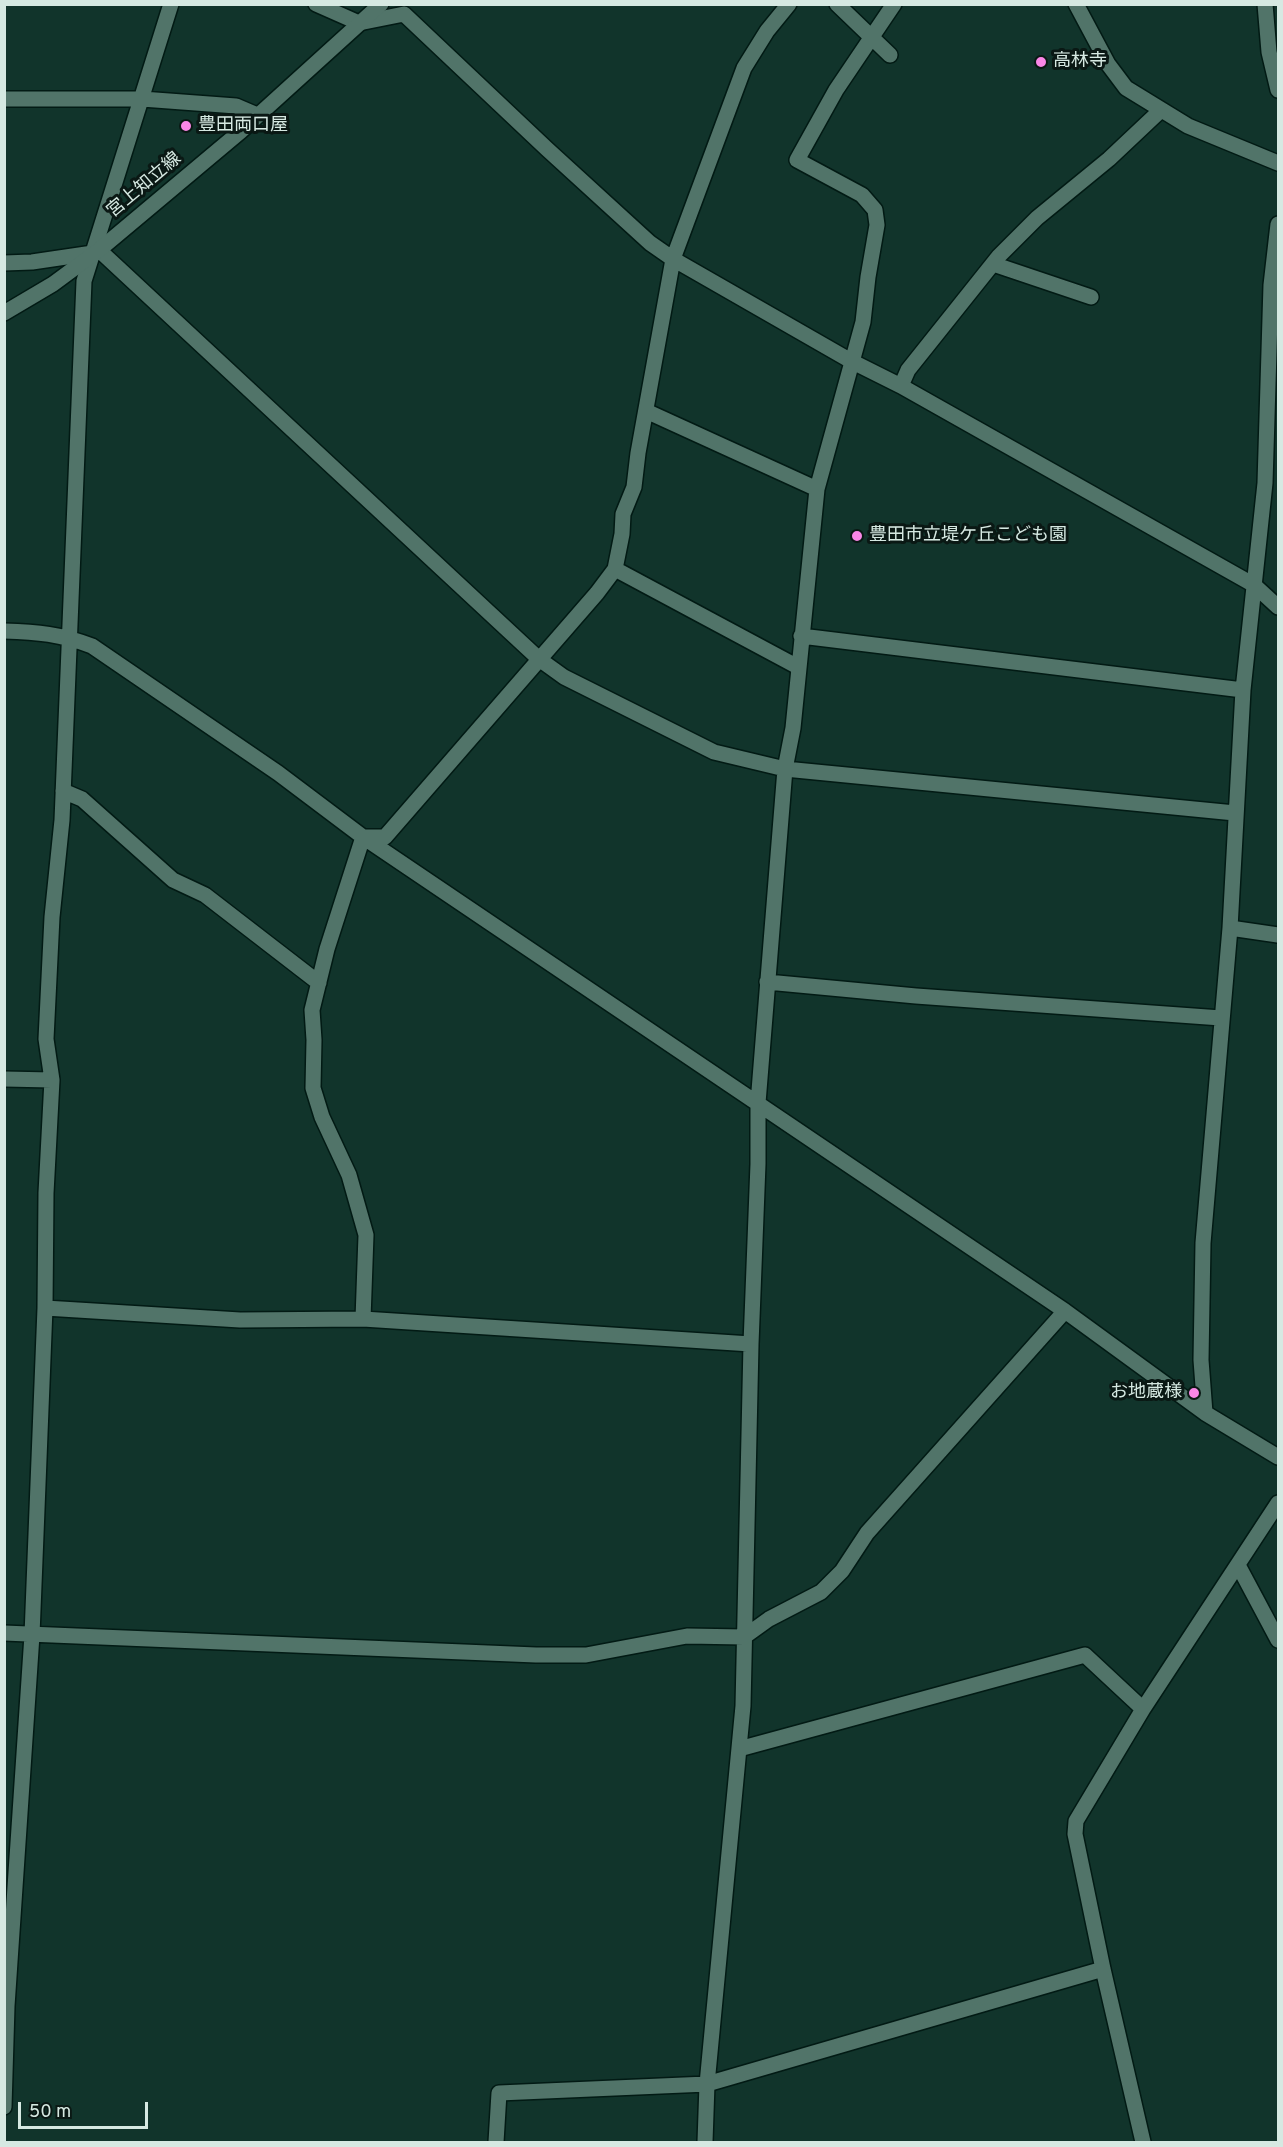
<!DOCTYPE html>
<meta charset="utf-8">
<style>
body{margin:0}
#map{position:relative;width:1283px;height:2147px;overflow:hidden;background:#11342b;font-family:Overpass,sans-serif}
canvas{display:block}
.frame{position:absolute;inset:0;border:6px solid #d6e9e2;pointer-events:none}
.scale{position:absolute;left:18px;top:2102px;width:130px;height:27px;box-sizing:border-box;border:3px solid #d6e9e2;border-top:0;padding-left:8px;font-size:18px;line-height:21px;white-space:nowrap;color:#d6e9e2;-webkit-text-stroke:4px #0a1814;paint-order:stroke}
</style>
<div id="map">
<canvas width="1283" height="2147"></canvas>
<div class="frame"></div>
<div class="scale">50 m</div>
</div>
<script>
const context = document.querySelector('canvas').getContext('2d');
context.lineJoin = 'round';
function stroke(path, color, width, dash) { context.strokeStyle = color; context.lineWidth = width; context.lineCap = dash ? 'butt' : 'round'; context.setLineDash(dash || []); context.stroke(path); }
function write(font, color, halo, rows, align = 'center') {
  context.font = font + ' Overpass,"Noto Sans JP",sans-serif'; context.lineWidth = 6; context.setLineDash([]); context.textBaseline = 'middle'; context.strokeStyle = halo; context.fillStyle = color; for (const [text, x, y, turn = 0] of rows) {
    context.save(); context.translate(x, y); context.rotate((+turn || 0) * Math.PI / 180); context.textAlign = isNaN(turn) ? turn : align; if (halo) context.strokeText(text, 0, 0); context.fillText(text, 0, 0); context.restore();
  }
}
const minor = new Path2D(`
 M837 4 890 55
 M1076 4 1108 64 1126 88 1188 126 1278 163
 M1265 4 1269 52 1278 90
 M359 23 404 14 547 149 650 243 673 259 851 361 901 386 1254 585 1278 607
 M4 99H142L236 106 257 115
 M99 250 539 659 564 677 714 752 785 769 1235 813
 M4 263 32 262 93 253
 M993 264 1091 297
 M901 386 908 370 999 256 1037 218 1109 159 1161 110
 M646 411 817 489
 M615 569 798 667
 M4 631C37 632 61 634 92 646L278 773 363 837 1065 1311 1205 1413 1278 1457
 M801 636 1243 690
 M63 791 82 799 173 880 205 895 319 983
 M363 837H385L597 593 615 569 622 534 623 514 634 487 638 453 673 259 744 68 767 31 789 4
 M363 837 327 949 312 1010 314 1040 313 1088 322 1117 349 1175 366 1235 363 1319
 M1230 928 1278 935
 M767 982 916 996 1221 1018
 M4 1079 52 1080
 M45 1308 240 1320 363 1319 751 1344
 M1205 1413 1201 1360 1203 1243 1230 928 1243 690 1265 483 1271 285 1278 224
 M1238 1565 1278 1640
 M4 1633 536 1655H586L687 1636 744 1637 769 1619 821 1592 842 1571 867 1533 1065 1311
 M739 1749 1085 1655 1143 1709
 M4 2107 7 2006 32 1635 45 1308 46 1193 52 1080 46 1039 52 917 62 820 84 281 171 4
 M496 2142 499 2093 707 2084 1103 1969
 M705 2142 707 2084 743 1706 751 1344 758 1164V1103L785 769 793 728 817 489 863 322 868 277 877 225 875 210 862 195 797 160 836 90 894 4
 M1143 2142 1103 1969 1075 1834 1076 1821 1143 1709 1278 1503`);
const tertiary = new Path2D(`
 M316 4 359 23`);
const secondary = new Path2D(`
 M4 313 53 284 99 250 241 131 381 4`);
stroke(minor, '#021a14', 18);
stroke(tertiary, '#021a14', 18);
stroke(secondary, '#021a14', 18);
stroke(minor, '#517469', 15);
stroke(tertiary, '#517469', 15);
stroke(secondary, '#517469', 15);
for (const [x, y, r, color] of [
 [1041,62,6,"#fa87e7"],
 [186,126,6,"#fa87e7"],
 [857,536,6,"#fa87e7"],
 [1194,1393,6,"#fa87e7"]
]) { const dot = new Path2D(); dot.arc(x, y, r, 0, 2 * Math.PI); context.fillStyle = color; context.fill(dot); stroke(dot, '#0a1814', 2); }
write('18px', '#d6e9e2', '#0a1814', [
 ["高林寺",1053,62],
 ["豊田両口屋",198,126],
 ["豊田市立堤ケ丘こども園",869,536],
 ["お地蔵様",1182,1393,"right"]
], 'left');
write('18px', '#d6e9e2', '#0a1814', [
 ["宮上知立線",145,186,-40]
]);
</script>
